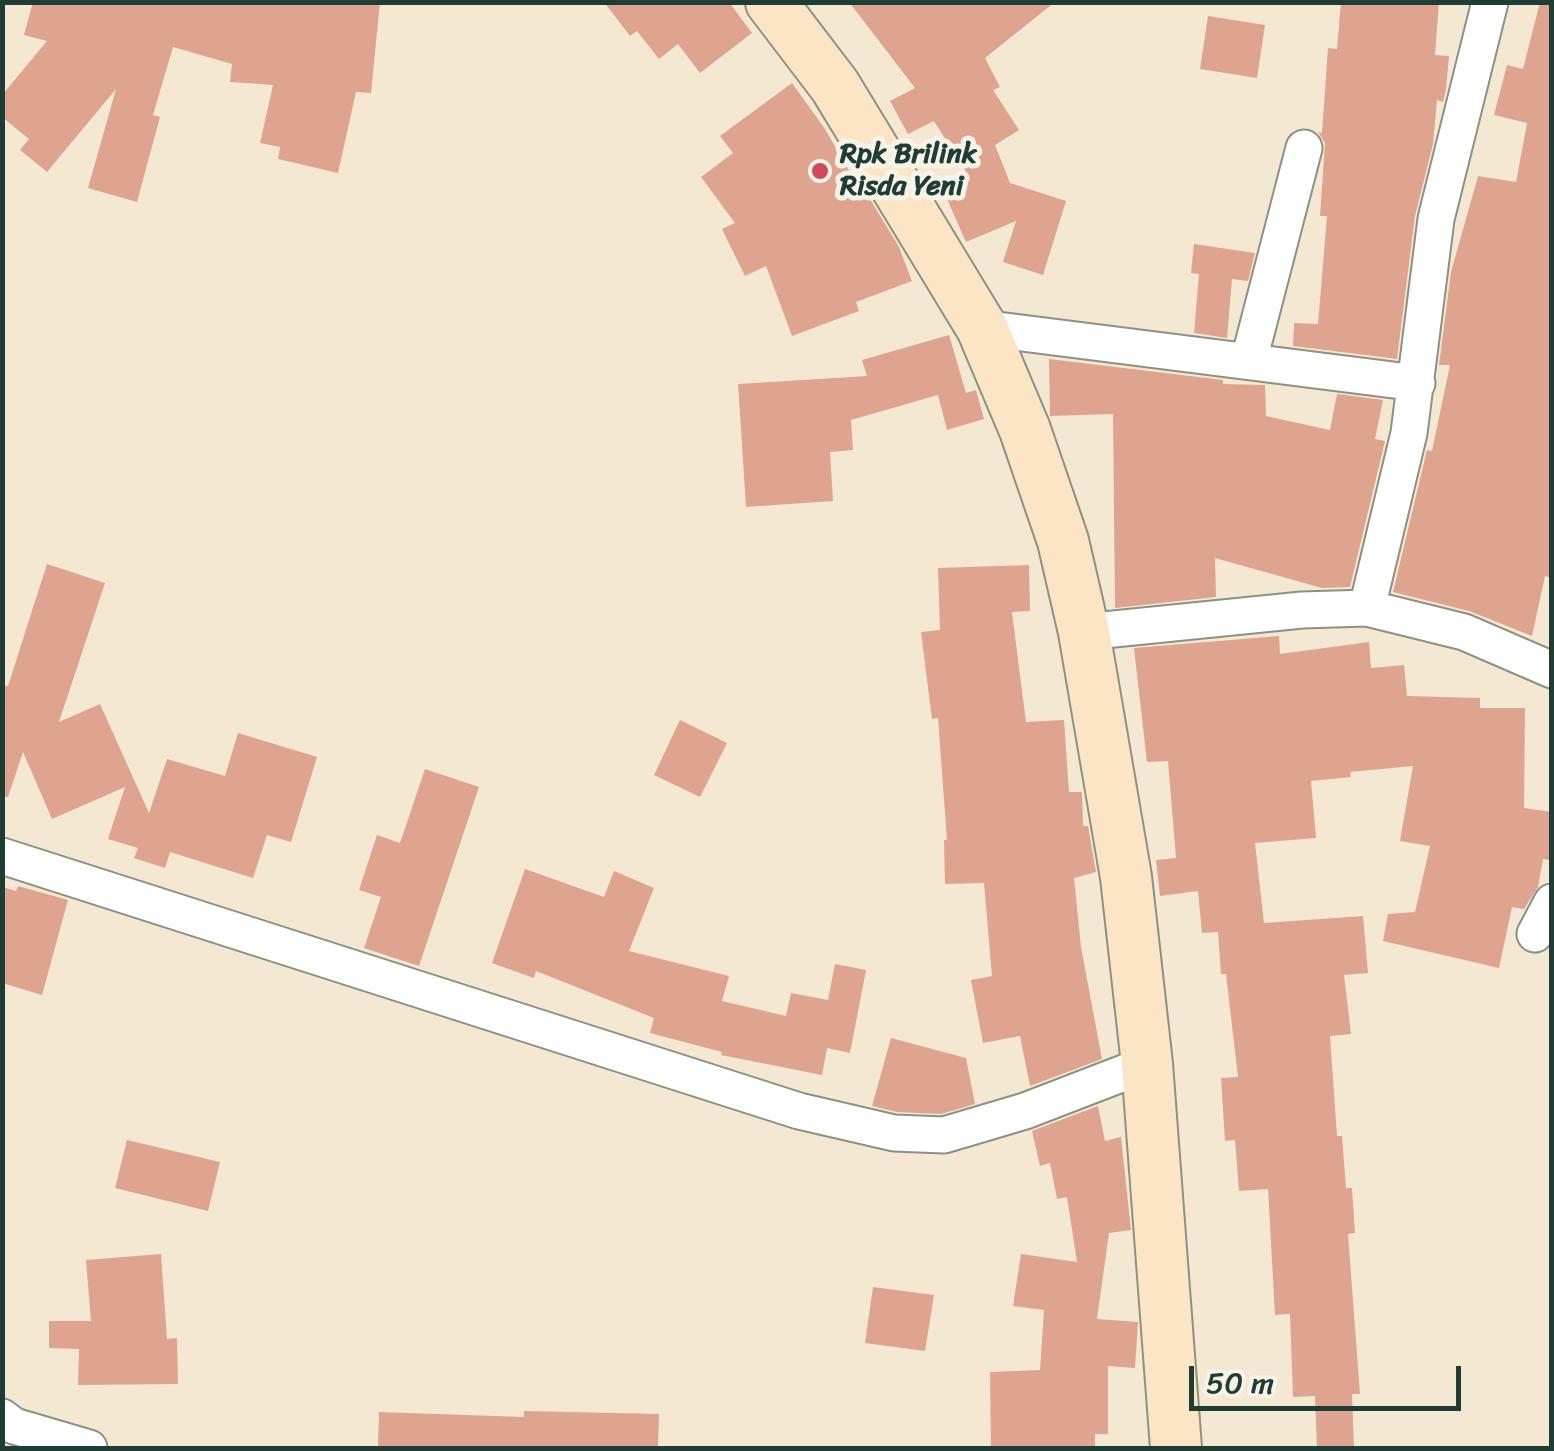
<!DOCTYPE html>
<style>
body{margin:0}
#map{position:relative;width:1554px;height:1451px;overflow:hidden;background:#f5e8d3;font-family:Sriracha,sans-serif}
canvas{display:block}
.frame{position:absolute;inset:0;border:5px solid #1f3d34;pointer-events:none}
.scale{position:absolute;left:1189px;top:1366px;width:272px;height:45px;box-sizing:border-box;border:5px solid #1f3d34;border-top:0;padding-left:12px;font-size:30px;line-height:35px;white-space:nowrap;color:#1f3d34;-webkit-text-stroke:8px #f7f3e8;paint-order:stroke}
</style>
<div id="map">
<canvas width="1554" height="1451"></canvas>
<div class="frame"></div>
<div class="scale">50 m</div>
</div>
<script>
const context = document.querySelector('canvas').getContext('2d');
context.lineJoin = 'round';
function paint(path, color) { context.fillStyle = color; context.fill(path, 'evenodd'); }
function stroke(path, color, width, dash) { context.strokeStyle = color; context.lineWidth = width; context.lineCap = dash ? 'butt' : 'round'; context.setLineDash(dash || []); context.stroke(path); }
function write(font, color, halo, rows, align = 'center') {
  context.font = font + ' Sriracha,sans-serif'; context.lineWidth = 10; context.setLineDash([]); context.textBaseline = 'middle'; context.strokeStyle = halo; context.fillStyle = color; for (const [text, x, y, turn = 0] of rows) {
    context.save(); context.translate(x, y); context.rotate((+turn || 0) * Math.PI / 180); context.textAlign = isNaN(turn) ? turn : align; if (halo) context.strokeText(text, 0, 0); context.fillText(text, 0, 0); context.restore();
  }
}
paint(new Path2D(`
 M33 2H380L371 93 356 92 338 173 278 159 280 147 260 143 273 85 230 82 232 64 173 47 153 115 160 117 137 202 88 188 116 89 47 172 20 150 29 139 2 117V95L47 41 24 35Z
 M604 2H729L752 33 700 73 678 44 659 59 637 31 630 36Z
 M849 2H1055L985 58 1000 87 993 90 1019 130 995 145 1010 183 1066 201 1043 275 1003 262 1016 221 966 242 947 199 966 191 961 178 968 175 934 121 908 134 890 101 915 88Z
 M1341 2H1439L1435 55 1449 56 1446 89 1443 102 1437 100 1433 144 1415 216 1397 359 1293 346 1294 323 1318 324 1327 216H1320L1325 143 1318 132 1322 133 1328 48 1337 49Z
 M1540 2H1552V578L1545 576 1532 636 1469 611 1393 592 1427 450 1432 451 1450 365H1439L1451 272 1478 176 1516 182 1527 123 1494 115 1507 65 1523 69Z
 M1208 16 1265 25 1257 78 1200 69Z
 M792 83 825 129 859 188 862 186 899 247 912 281 856 302 859 311 792 336 766 266 745 276 722 229 735 223 701 177 733 153 720 136Z
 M1194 244 1255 253 1248 281 1232 279 1227 338 1194 333 1199 274 1191 273Z
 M949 335 966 393 976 390 984 419 947 430 938 395 851 420 853 450 830 452 833 501 746 507 738 384 867 376 862 360Z
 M1049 359 1223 380V384L1265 385 1266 416 1330 430 1337 394 1383 400 1375 439 1385 441 1350 587 1322 588 1215 558 1216 597 1115 608 1113 414 1050 416Z
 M47 564 105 583 59 722 100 704 149 813 167 759 225 776 238 733 317 757 291 842 267 835 253 878 170 852 165 868 134 858 138 848 108 839 125 787 52 819 23 752 8 797 2 796V685L8 686Z
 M1029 565 1030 611 1012 612 1026 722 1064 720 1069 792H1082L1083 826H1088L1096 872 1074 878 1081 947 1102 1059 1030 1086 1020 1036 983 1043 971 980 992 976 984 883 945 884 944 840H947L938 718 932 719 921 632 940 630 938 568Z
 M1279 636 1280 654 1369 642 1371 668 1404 665 1407 696 1480 698V708H1525L1524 808 1552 812 1549 860 1543 859 1538 887 1524 909 1512 907 1499 968 1383 941 1388 914 1415 912 1430 846 1400 841 1413 766 1350 772 1351 777 1311 781 1316 838 1255 843 1264 923 1363 916 1368 973 1344 975 1351 1034 1330 1036 1337 1136H1342L1346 1188H1352L1355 1233 1348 1234 1360 1394H1352L1354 1448H1317L1315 1396 1293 1397 1290 1314 1275 1315 1268 1189 1239 1191 1235 1140 1225 1141 1221 1078 1238 1077 1226 974H1221L1218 932 1202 933 1198 891 1160 896 1156 860 1176 858 1168 761 1147 762 1136 666 1134 648Z
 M680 720 727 743 700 797 654 775Z
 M425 769 479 787 419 966 364 948 381 897 359 890 377 835 400 843Z
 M525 869 604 897 614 871 654 888 629 951 729 976 722 1001 786 1016 791 993 828 1000 835 964 866 970 850 1053 827 1048 822 1075 721 1055 722 1052 650 1033 654 1018 536 971 534 978 492 963Z
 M18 886 68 900 42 995 2 983V887L16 891Z
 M891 1038 966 1058 975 1104 941 1114 897 1112 872 1106Z
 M1098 1106 1105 1141 1121 1137 1131 1230 1109 1233 1097 1319 1138 1322 1135 1368 1108 1366V1434H1095V1448H991L990 1372 1040 1370 1044 1310 1013 1306 1021 1254 1077 1262 1067 1197 1057 1199 1050 1163 1040 1166 1032 1131Z
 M127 1140 220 1162 208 1211 115 1188Z
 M161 1254 167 1339 177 1338 178 1384 78 1385 79 1349 49 1348V1321H91L86 1260Z
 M873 1287 934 1295 925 1351 865 1343Z
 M524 1411 659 1414 658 1448H378L379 1412 524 1417Z`), '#dea48f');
const street = new Path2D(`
 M982 328 1417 383
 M1249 360 1304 148
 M1367 608 1409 433 1436 219 1490 2
 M1084 632 1302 610 1367 608 1464 632 1552 670
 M2 856 799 1111 894 1133 944 1135 1025 1111 1147 1064
 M1535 934 1552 902
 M2 1417 14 1426 89 1448`);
const secondary = new Path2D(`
 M771 2 835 86 982 328 1025 430 1063 541 1084 632 1126 877 1147 1064 1176 1448`);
stroke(street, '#8a9284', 39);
stroke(secondary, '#8a9284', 54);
stroke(street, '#fff', 35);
stroke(secondary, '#fce5c4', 50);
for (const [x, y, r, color] of [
 [820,171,10,"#d1495b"]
]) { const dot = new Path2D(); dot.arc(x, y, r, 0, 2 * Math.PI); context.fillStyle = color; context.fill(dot); stroke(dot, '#f7f3e8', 4); }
write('bold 28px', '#1f3d34', '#f7f3e8', [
 ["Rpk Brilink",840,155],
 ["Risda Yeni",840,187]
], 'left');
</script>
